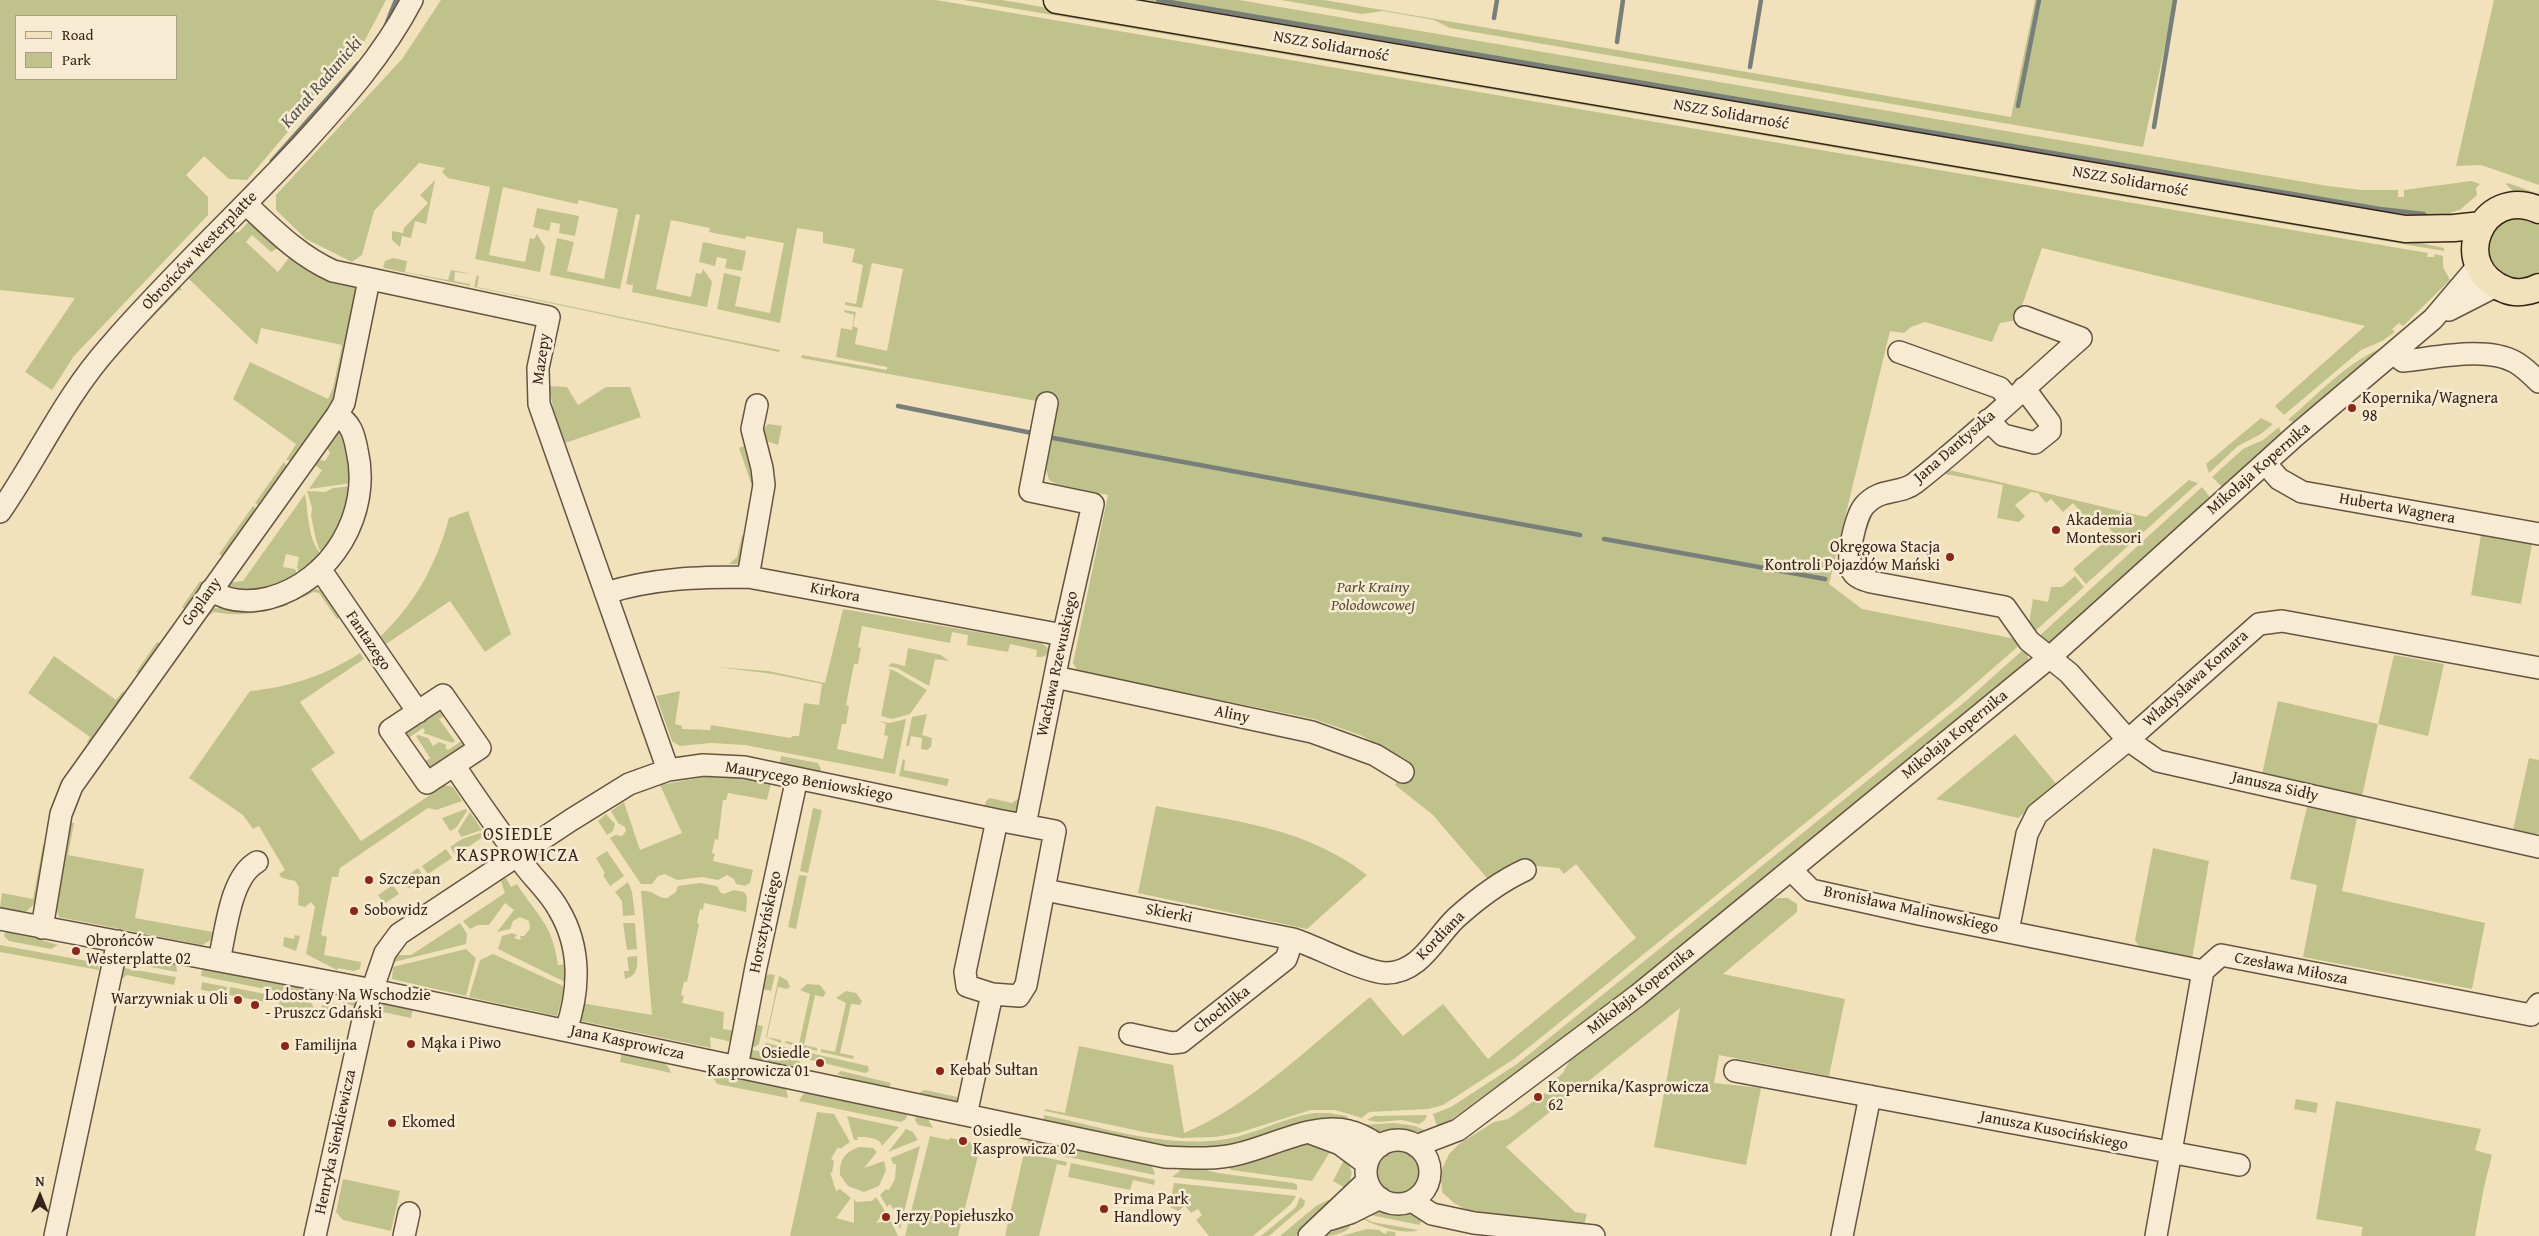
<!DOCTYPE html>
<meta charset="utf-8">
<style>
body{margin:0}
#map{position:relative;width:2539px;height:1236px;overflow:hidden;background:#f2e2bb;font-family:"Gentium Book Plus",serif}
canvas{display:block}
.legend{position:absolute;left:15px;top:15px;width:162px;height:65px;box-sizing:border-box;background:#f7ecd3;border:1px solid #ab9c89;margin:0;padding:6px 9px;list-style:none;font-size:15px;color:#38241a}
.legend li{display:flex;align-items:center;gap:10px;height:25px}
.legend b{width:25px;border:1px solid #ab9c89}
.north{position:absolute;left:15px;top:1171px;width:50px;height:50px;-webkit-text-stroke:4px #f7ecd3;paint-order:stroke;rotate:0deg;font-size:14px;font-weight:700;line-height:20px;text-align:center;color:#38241a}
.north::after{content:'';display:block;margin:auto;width:18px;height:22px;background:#38241a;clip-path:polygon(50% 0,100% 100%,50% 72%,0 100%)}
</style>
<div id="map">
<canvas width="2539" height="1236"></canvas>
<ul class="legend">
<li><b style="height:6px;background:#f2e2bb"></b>Road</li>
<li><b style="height:14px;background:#c0c28c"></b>Park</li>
</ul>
<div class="north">N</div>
</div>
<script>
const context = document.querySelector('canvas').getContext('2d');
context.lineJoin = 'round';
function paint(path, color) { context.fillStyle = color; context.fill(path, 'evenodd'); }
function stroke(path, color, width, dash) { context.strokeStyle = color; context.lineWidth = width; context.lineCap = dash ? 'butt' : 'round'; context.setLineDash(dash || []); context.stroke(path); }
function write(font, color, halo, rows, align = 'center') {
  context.font = font + ' "Gentium Book Plus",serif'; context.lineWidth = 5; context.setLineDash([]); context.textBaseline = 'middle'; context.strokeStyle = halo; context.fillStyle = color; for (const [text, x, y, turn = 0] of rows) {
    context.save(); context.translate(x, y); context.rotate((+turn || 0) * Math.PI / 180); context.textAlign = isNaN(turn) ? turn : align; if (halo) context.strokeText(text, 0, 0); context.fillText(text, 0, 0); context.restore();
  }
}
paint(new Path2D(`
 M0 0H386L364 42 247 180 229 179 204 156 186 175 208 197V215L74 356 52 390 25 372 75 298 0 290ZM16 16H176V79H16Z
 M441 0H936L2428 253 2427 257H2434L2435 254 2443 256V267L2450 280 2403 326 2399 323 2392 329 2395 332 2382 341 2361 350 2284 415 2275 406 2365 326 2042 248 2017 320 2000 323 1992 342 1925 322 1911 327 1904 333 1890 331 1829 584 1862 609 2011 638 2022 643 1953 703 1554 1027 1514 1059 1443 1105 1428 1109 1369 1112 1362 1118 1335 1110H1311L1238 1133 1215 1137 1182 1138 1144 1132 1045 1111V1109L1065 1113 1079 1046 1173 1065 1184 1133C1250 1106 1315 1042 1370 997L1403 1036 1443 1004 1488 1059 1636 938 1576 864 1564 874 1559 868 1525 865 1492 884 1433 815 1395 785 1409 761 1360 735 1314 719 1078 671 1073 663 1108 495 1056 484 1049 480 1046 469 1058 405 801 358 802 355 887 370V367L836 357 841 328 852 330 854 315 844 312V310L856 312 853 326 858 328 855 344 887 351 903 269 872 263 862 308 845 305V302L856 304 863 265 852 262 855 249 823 243V232L797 228 780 323 717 309 724 273 741 277 735 306 770 313 784 243 746 236 745 239 709 232 710 228 671 220 656 289 691 297 696 273 701 274 703 269 712 282 707 307 632 292 633 285 626 284 640 215 636 214 620 289 550 275 557 238 574 242 567 271 604 279 618 209 579 200 577 204 503 187 489 255 525 262 530 238 534 239 537 234 545 247 540 272 475 259 490 187 448 178 442 172 445 168 419 163 374 211 362 255 352 262 306 239 276 210V195L402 59Z
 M964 0H1002L2379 234 2444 248V251Z
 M1110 0H1239L2328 186 2362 190H2398V197H2404V190L2471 181 2480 184 2476 188 2477 195 2460 210 2452 212 2449 222 2369 214Z
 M1281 0H1324L2011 117 2035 0H2175L2143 147 1450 28 1434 20 1383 11 1362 14Z
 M2494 0H2539V185L2481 165 2456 166Z
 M435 180 426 224 415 221 411 238 402 236 400 247 392 240V231L403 233 404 228 428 203 420 195Z
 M2508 183 2539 194V202C2525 199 2515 195 2506 184Z
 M537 208 579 216 575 236 559 233 560 224 551 222 549 231 533 227Z
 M2514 218H2524L2539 225V271C2501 300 2463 236 2514 218Z
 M251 219 280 247 271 252 252 235 246 242 278 272 291 255 357 287 339 388 330 408 294 461 286 460 296 444 233 399 250 362 328 399 333 388 342 345 261 328 257 345 188 278 232 233 239 232Z
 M703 242 746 251 742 271 725 268 727 259 717 257 715 266 699 262Z
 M393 258 407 261 405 272 448 280 451 270 472 274 455 272 454 281 470 284V286L383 268 385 261Z
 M477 275 479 276 477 287 780 350 779 352 474 287Z
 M2453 284 2456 286 2299 424 2288 420C2316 396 2350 359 2385 347Z
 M181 286V291L179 290 110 361Z
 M549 386 567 387 578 405 606 387H630L641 417 565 443 553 408Z
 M2261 418 2273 424 2261 434 2238 446 2209 473 2206 464Z
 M768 424 782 426 778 445 764 440 761 431Z
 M2279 427 2283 438 2226 487 2221 486 2212 477 2243 449 2263 440Z
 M338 430 345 433 352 483 309 489 322 470 312 463 315 459 325 461 330 453 325 444Z
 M748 444 758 486H752L739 448Z
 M284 462 288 469 261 508 255 503Z
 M1941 468 2146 517 2189 480 2198 483 2086 584 2073 569 2114 534 2097 514 2092 518 2088 514 2085 517 2073 503 2063 512 2051 499 2046 503 2038 493 2031 492 2015 505 2025 516 2019 522 1997 518 2003 485 1940 473Z
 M352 486 349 507 325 554 319 549 316 540 311 516 312 508 307 491 325 492 333 488Z
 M2202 487 2209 496V503L2058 640 2049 642 2036 639Z
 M305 494C309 516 307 540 323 556L301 576 297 568 299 557 286 554 283 567 295 569 299 577 274 589 230 592 227 583 243 581Z
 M253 506 259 510 225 558 219 554Z
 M468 511 511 634 485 652 450 601 386 644 381 636C416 602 436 565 449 518Z
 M742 535 748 536 741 564H729L737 557Z
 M2481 535 2532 544 2521 604 2471 595Z
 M2075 576 2084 587 2032 634 2028 629 2033 599 2048 602 2051 587H2062Z
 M200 581 206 585 187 611 182 607Z
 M315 589 320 590 339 618 337 619 319 593 313 592 301 599Z
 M287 603 288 605C263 613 240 617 214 612L205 618 214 608 253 611Z
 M843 609 1041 643 1048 648V654L1042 657H1036L1037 650 1010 644 1008 652 967 645 968 635 952 632 950 643 862 626 858 647 861 648 858 664H854L846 705 849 706 846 724H842L837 749 883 759 888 736 884 735 886 724 880 721 889 723 906 719 895 774 745 745 711 743 680 746 672 741 656 696 680 691 675 724 682 726V729L710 730 711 725 791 738 792 736H799L804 703 819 705 822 684 773 674 718 667 768 671 825 683Z
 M157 642 163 645 141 675 136 672Z
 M908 648 941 655 949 661 935 659 929 686 897 668 888 666 892 663 905 666Z
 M2025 648 2028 653V662L1647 977 1438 1129 1433 1114 1451 1107 1517 1064 1967 700Z
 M360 653 364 659 300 702 335 753 311 769 361 841 445 785 453 787 462 801 436 810 428 808 340 868 338 877H332L321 935 327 937 324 955 361 962 360 969 354 971 338 968 337 970 306 954 315 907 311 902 305 907 298 905 299 887 295 881 282 878 279 874 285 870 259 826 253 829 243 815 189 778 250 691C291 687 326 675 360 653Z
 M2394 655 2444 664 2428 736 2378 724 2362 796 2262 774 2278 701 2378 724Z
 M54 656 116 700 123 691 128 694 92 745 87 742 90 737 28 693Z
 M888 669 895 671 927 690 910 714 892 719 881 716 890 671Z
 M438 708 448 714 439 719 455 741 452 743 423 733 425 731 423 728 407 739 405 731Z
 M927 714 922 735 932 738 931 747 927 750 921 749 922 738 911 736 909 746H906L912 717Z
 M2015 734 2058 786 2018 818 1936 799Z
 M418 735 428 738 433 746 439 742 447 745 445 747 448 750 466 738 468 744 433 771 423 763 430 758 416 736Z
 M781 756 818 763 821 769 819 776 779 767Z
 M2529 758 2539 760V833L2534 835 2513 830Z
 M903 759 905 760 904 770 949 779 947 786 899 776Z
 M710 776 736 777 771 783 767 800 728 793 726 800H723L718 840 715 839 712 853 715 854 713 861 753 870 750 883 745 886 736 884 734 879 727 875 718 880 702 877 677 880 665 874 658 876 652 884H641L610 838 615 835 622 836 626 831 625 827 618 823 611 811 624 802 640 850 682 833 660 785Z
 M1023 795 1019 809 1011 814 984 809 986 801 990 798 1012 803Z
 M1156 806C1231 821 1304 826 1367 875L1307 929 1138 893Z
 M2307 807 2357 818 2342 891 2485 923 2472 989 2303 957 2317 885 2290 879Z
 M813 808 822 810 808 873 800 871Z
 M466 809 467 811 456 828 450 831 442 818Z
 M470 812 482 830 461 837 458 831Z
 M606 814 615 824 613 831 607 835 598 821Z
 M67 822 74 823 68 855 144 869 135 918 213 932 211 940 202 945 59 917 56 909 52 908Z
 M483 832 485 835 483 837 456 855 450 847 462 839Z
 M43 845 49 846 38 905 34 904 26 912 0 908 2 893 33 899Z
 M2153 848 2209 861 2192 959 2140 948 2135 940Z
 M446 849 452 858 428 874 422 866Z
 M607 851 624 876 610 886 603 875 605 873 596 858Z
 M418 868 424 877 408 888 402 879Z
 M799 875 807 876 796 929 788 927Z
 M506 878 511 887 517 884C538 917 552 923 558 965L569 964V984L498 949 502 936 512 933 517 935 514 938 521 940 520 936H524L530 929 529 921 520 917 513 921 510 929 497 932 514 910 505 903 489 925H478L470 929 463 921 505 893 501 881Z
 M628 882 632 892 635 915 623 916 622 901 615 892Z
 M700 883 717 886 720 892 724 894 734 890 744 892 747 896 746 912 704 903 703 910 700 909 697 923 699 924 687 982H684L681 995 684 996 682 1003 724 1012 723 1029 735 1031 736 1043 710 1037 711 1048 577 1020 581 1003 652 1015 641 891C656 890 655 898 667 898L676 892 678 886Z
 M393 885 399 894 384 904 378 895Z
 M1779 898H1788L1797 904V912L1723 974 1845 999 1829 1076 1719 1055 1714 1083 1761 1088 1746 1165 1654 1147 1680 1008 1506 1147 1575 1212 1587 1214 1584 1225 1470 1212 1454 1203 1442 1192 1441 1171 1449 1154 1459 1144 1494 1122 1508 1119 1551 1089 1549 1085 1563 1073 1571 1058 1774 899Z
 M460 923 467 934 466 944 394 962 398 955H411Z
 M623 923H635L637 949 627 950Z
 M6 929 58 945 51 949 9 941 4 936Z
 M295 935 300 936 296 951 283 946 284 937 294 939Z
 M0 945 98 963 99 970 0 952Z
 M466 949 476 958 466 996 392 979 393 967Z
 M128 954 176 961 177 972 120 961Z
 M493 954 563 986 565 988 557 1016 469 997 480 960Z
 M637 956C638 967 637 976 625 979L624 971H629L627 957Z
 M205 966 332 990 331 997 325 1001 201 976 202 969Z
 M124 968 176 977 174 985 127 975 119 981V973Z
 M769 974 775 975 771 991 758 988 762 979Z
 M779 976 787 980 790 987 787 989 778 987 767 1037 781 1040V1043L766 1037Z
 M202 982 227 987 226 994 201 990Z
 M807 984 820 985 826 993 823 997 815 995 804 1045 817 1048V1051L785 1043 786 1041 799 1044 810 994 800 990Z
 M230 987 270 995 271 1003 229 995Z
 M846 991 856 993 862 1001 860 1005 851 1004 840 1053 854 1056 853 1059 821 1052V1049L835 1052 846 1003 836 998Z
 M342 992 353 996 358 1007 343 1003 341 999Z
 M281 997 311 1003 313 1006 311 1016 279 1012 277 1010Z
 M383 1003 413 1008 411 1018 373 1010Z
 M322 1005 353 1011 351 1018 319 1012Z
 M753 1024 763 1026 759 1044 755 1047 749 1045Z
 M766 1043 868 1066 869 1071 865 1073 765 1049 764 1045Z
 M749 1049 800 1061 802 1067 767 1065 752 1060Z
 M622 1051C637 1054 667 1055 671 1073L620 1062Z
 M715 1071 786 1087 788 1098 717 1084 713 1078Z
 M841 1071 891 1083 888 1091 837 1074Z
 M925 1090 962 1098 955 1103 919 1098 920 1092Z
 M805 1091 908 1112 906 1119 901 1122 799 1101Z
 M2296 1099 2318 1103 2316 1113 2294 1109Z
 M2336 1101 2481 1129 2475 1150 2492 1155 2484 1187 2475 1236H2361L2363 1227 2316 1219Z
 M817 1112 834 1114 850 1142 840 1149 838 1147 831 1159 834 1161 832 1173 830 1172 836 1191 840 1189 851 1198 836 1218 854 1223V1199L856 1202 872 1201 876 1197 885 1211 876 1223 891 1221 898 1236H790Z
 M1314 1113H1329L1347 1116 1348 1121 1226 1147 1191 1149 1154 1145 1043 1122 1044 1115C1102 1127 1166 1149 1226 1139 1256 1134 1283 1118 1314 1113Z
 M917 1114 927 1117 933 1128 918 1125 915 1120Z
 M1427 1115 1425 1120 1419 1124 1402 1120 1378 1122 1367 1120 1374 1116Z
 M847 1116 899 1127 882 1146C880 1137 866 1137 857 1137L858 1140H854Z
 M1395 1123 1415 1126 1429 1132 1377 1133 1363 1125Z
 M906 1129 913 1132 918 1140 888 1152Z
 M930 1136 948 1140 950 1138 1008 1150 1007 1153 980 1148 958 1236H905Z
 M1028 1141 1049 1142 1146 1163 1152 1166 1155 1175 1025 1148Z
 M1309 1143 1333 1147 1312 1181 1231 1170 1227 1166Z
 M920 1146 900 1229 895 1220 899 1219 890 1204 887 1207 880 1195 886 1189 889 1190 895 1179 896 1164H893L891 1158Z
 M859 1147 873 1148 877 1152 864 1168 884 1161 886 1170 879 1186 864 1192 848 1186 840 1175C839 1160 845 1152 859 1147Z
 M1377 1172a21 21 0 1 1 42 0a21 21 0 1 1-42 0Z
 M1024 1153 1067 1162 1066 1166 1057 1164 1039 1236H1005Z
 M1346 1156 1352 1173 1347 1189 1333 1181Z
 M1071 1163 1155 1180 1154 1185 1133 1180 1130 1190 1068 1177Z
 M1183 1168H1198L1218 1173 1294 1183 1297 1185V1190L1172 1177Z
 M343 1179 400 1191 391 1231 343 1220 336 1212Z
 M1174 1183 1184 1184 1296 1196 1291 1204 1253 1236H1209L1196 1220 1202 1215 1198 1209 1191 1213 1185 1206 1178 1211 1170 1207 1173 1204 1171 1199Z
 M1300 1197 1305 1201 1304 1206 1269 1236H1261L1296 1207Z
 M1328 1200 1336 1202 1295 1236H1280L1316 1206Z
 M1374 1209 1410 1214 1422 1218 1420 1225 1365 1214Z
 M1357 1214 1372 1222 1418 1230C1407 1236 1364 1224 1357 1214Z
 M1348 1219 1350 1227C1343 1235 1332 1236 1322 1236Z
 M1367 1229 1380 1230 1381 1232 1386 1234 1387 1231 1395 1232 1396 1236H1341Z`), '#c0c28c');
stroke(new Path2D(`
 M1158 0 2380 209 2424 214
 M1494 18 1497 0
 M386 25 396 0
 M1617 42 1623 0
 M1750 67 1761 0
 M2018 106 2039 0
 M2154 127 2175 0
 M272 161 358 64
 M898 406 1032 433
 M1053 438 1580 535
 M1604 539 1825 579`), '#767f7a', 4.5);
const minor = new Path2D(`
 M246 204C274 230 298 255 333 271L549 317 538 368 539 404 668 770
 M2449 310 2496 286
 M2025 317 2081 338C2026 386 1973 438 1915 483 1900 495 1880 487 1864 506 1856 516 1845 559 1852 571 1856 578 1864 580 1871 582L2005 607 2029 641 2069 673 2128 740 2158 761 2539 847
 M1899 352 2000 388 2010 400
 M2394 354 2403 361C2435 358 2486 346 2515 362 2524 367 2532 375 2539 382
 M1988 420 2003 435 2035 443 2050 431V423L2024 388
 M2265 463 2279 479 2302 492 2539 534
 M0 512C38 457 65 396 110 346 171 275 240 212 303 144 344 99 384 54 412 0
 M320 569 418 712
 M748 577 764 485 762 468 752 429 757 405
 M211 590C228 602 248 603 269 598 332 581 372 513 357 450 354 434 351 423 337 415
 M606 593C653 578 699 577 748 577L1063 635
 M1055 677 1312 732 1375 755 1403 772
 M443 695 480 748 427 783 390 730Z
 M454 765C476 799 500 832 524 865 535 880 550 893 559 910 581 947 580 990 566 1030
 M997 820 1055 831 1026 985 1019 996 992 994 967 986 965 972Z
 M1025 825 1060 650 1093 504 1030 491 1047 403
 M1791 870 1811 890 1919 914 2203 971
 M1045 890 1293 939C1318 947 1363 972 1386 973 1420 973 1435 938 1456 918 1477 899 1499 882 1525 870
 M0 919 373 990 1165 1157C1190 1158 1214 1160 1238 1154 1273 1146 1313 1122 1349 1131 1360 1133 1371 1140 1380 1146
 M42 928 61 814 72 786 337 415 344 403 369 280
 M2008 931 2027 834 2037 814 2128 740 2259 624 2282 621 2539 668
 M219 960C226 932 230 877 257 862
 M1130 1034 1172 1043 1181 1042 1286 959 1293 939
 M737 1067 756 967 797 778
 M1735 1071 2239 1165
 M966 1115 992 994
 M1313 1134 1340 1144 1367 1164
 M1366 1172a32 32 0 1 1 64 0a32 32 0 1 1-64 0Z
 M1416 1146 1458 1130 1638 995 2049 658 2295 436 2433 319 2478 266
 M1412 1201 1432 1214 1474 1223 1594 1236
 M1331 1219 1350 1213 1380 1198
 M55 1236 118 941
 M315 1236 365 1011 385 953 399 934 571 820 629 784 668 770 703 765 744 767 997 820
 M404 1236 409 1213
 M1309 1236 1367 1181
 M1842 1236 1870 1096
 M2156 1236 2203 971 2221 955 2531 1015 2539 1004`);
const major = new Path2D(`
 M1057 0 2405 229 2454 228 2482 225
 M2539 210C2481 184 2447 268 2506 290 2516 294 2530 292 2539 287`);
stroke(minor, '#665442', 24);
stroke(major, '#38241a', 29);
stroke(minor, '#f7ecd3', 21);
stroke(major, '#f2e2bb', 26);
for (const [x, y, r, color] of [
 [2352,408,5,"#8f2418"],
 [2056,530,5,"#8f2418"],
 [1950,557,5,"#8f2418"],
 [369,880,5,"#8f2418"],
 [354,911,5,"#8f2418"],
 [76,951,5,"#8f2418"],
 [238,1000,5,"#8f2418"],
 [255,1005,5,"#8f2418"],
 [411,1044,5,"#8f2418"],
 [285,1046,5,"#8f2418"],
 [820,1063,5,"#8f2418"],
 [940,1071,5,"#8f2418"],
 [1538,1097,5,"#8f2418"],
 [392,1123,5,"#8f2418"],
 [963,1141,5,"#8f2418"],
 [1104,1209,5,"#8f2418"],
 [886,1217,5,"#8f2418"]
]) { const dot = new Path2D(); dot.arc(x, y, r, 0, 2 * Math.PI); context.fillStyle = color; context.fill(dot); stroke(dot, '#f7ecd3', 2); }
write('16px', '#38241a', '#f7ecd3', [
 ["NSZZ Solidarność",1331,47,10],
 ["NSZZ Solidarność",1731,115,10],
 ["NSZZ Solidarność",2130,182,10],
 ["Obrońców Westerplatte",200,251,-46],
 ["Mazepy",542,359,-82],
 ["Jana Dantyszka",1955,447,-41],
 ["Mikołaja Kopernika",2259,469,-41],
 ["Huberta Wagnera",2397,509,10],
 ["Kirkora",835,593,11],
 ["Goplany",202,602,-54],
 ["Fantazego",368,641,56],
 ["Wacława Rzewuskiego",1058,664,-78],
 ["Władysława Komara",2196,679,-42],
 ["Aliny",1232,715,12],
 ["Mikołaja Kopernika",1955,735,-39],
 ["Maurycego Beniowskiego",809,782,10],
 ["Janusza Sidły",2275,787,13],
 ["Bronisława Malinowskiego",1911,910,12],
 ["Skierki",1169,914,11],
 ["Horsztyńskiego",766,922,-78],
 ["Kordiana",1441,936,-46],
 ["Czesława Miłosza",2291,969,11],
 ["Mikołaja Kopernika",1641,991,-38],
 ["Chochlika",1222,1010,-38],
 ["Jana Kasprowicza",627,1043,12],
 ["Janusza Kusocińskiego",2054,1131,11],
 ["Henryka Sienkiewicza",336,1142,-78]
]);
write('16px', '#38241a', '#f7ecd3', [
 ["Kopernika/Wagnera",2362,399],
 ["98",2362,417],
 ["Akademia",2066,521],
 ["Montessori",2066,539],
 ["Okręgowa Stacja",1940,548,"right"],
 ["Kontroli Pojazdów Mański",1940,566,"right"],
 ["Szczepan",379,880],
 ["Sobowidz",364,911],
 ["Obrońców",86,942],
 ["Westerplatte 02",86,960],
 ["Lodostany Na Wschodzie",265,996],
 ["- Pruszcz Gdański",265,1014],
 ["Warzywniak u Oli",228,1000,"right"],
 ["Mąka i Piwo",421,1044],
 ["Familijna",295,1046],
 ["Osiedle",810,1054,"right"],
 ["Kasprowicza 01",810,1072,"right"],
 ["Kebab Sułtan",950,1071],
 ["Kopernika/Kasprowicza",1548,1088],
 ["62",1548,1106],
 ["Ekomed",402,1123],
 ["Osiedle",973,1132],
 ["Kasprowicza 02",973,1150],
 ["Prima Park",1114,1200],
 ["Handlowy",1114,1218],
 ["Jerzy Popiełuszko",896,1217]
], 'left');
write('italic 16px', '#5a4c36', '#f7ecd3', [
 ["Park Krainy",1373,588],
 ["Polodowcowej",1373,606]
]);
write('italic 18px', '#57524a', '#f7ecd3', [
 ["Kanał Radunicki",322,83,-49]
]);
context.letterSpacing = '1px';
write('18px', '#38241a', '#f7ecd3', [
 ["OSIEDLE",518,835],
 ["KASPROWICZA",518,856]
]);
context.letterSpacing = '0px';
</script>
